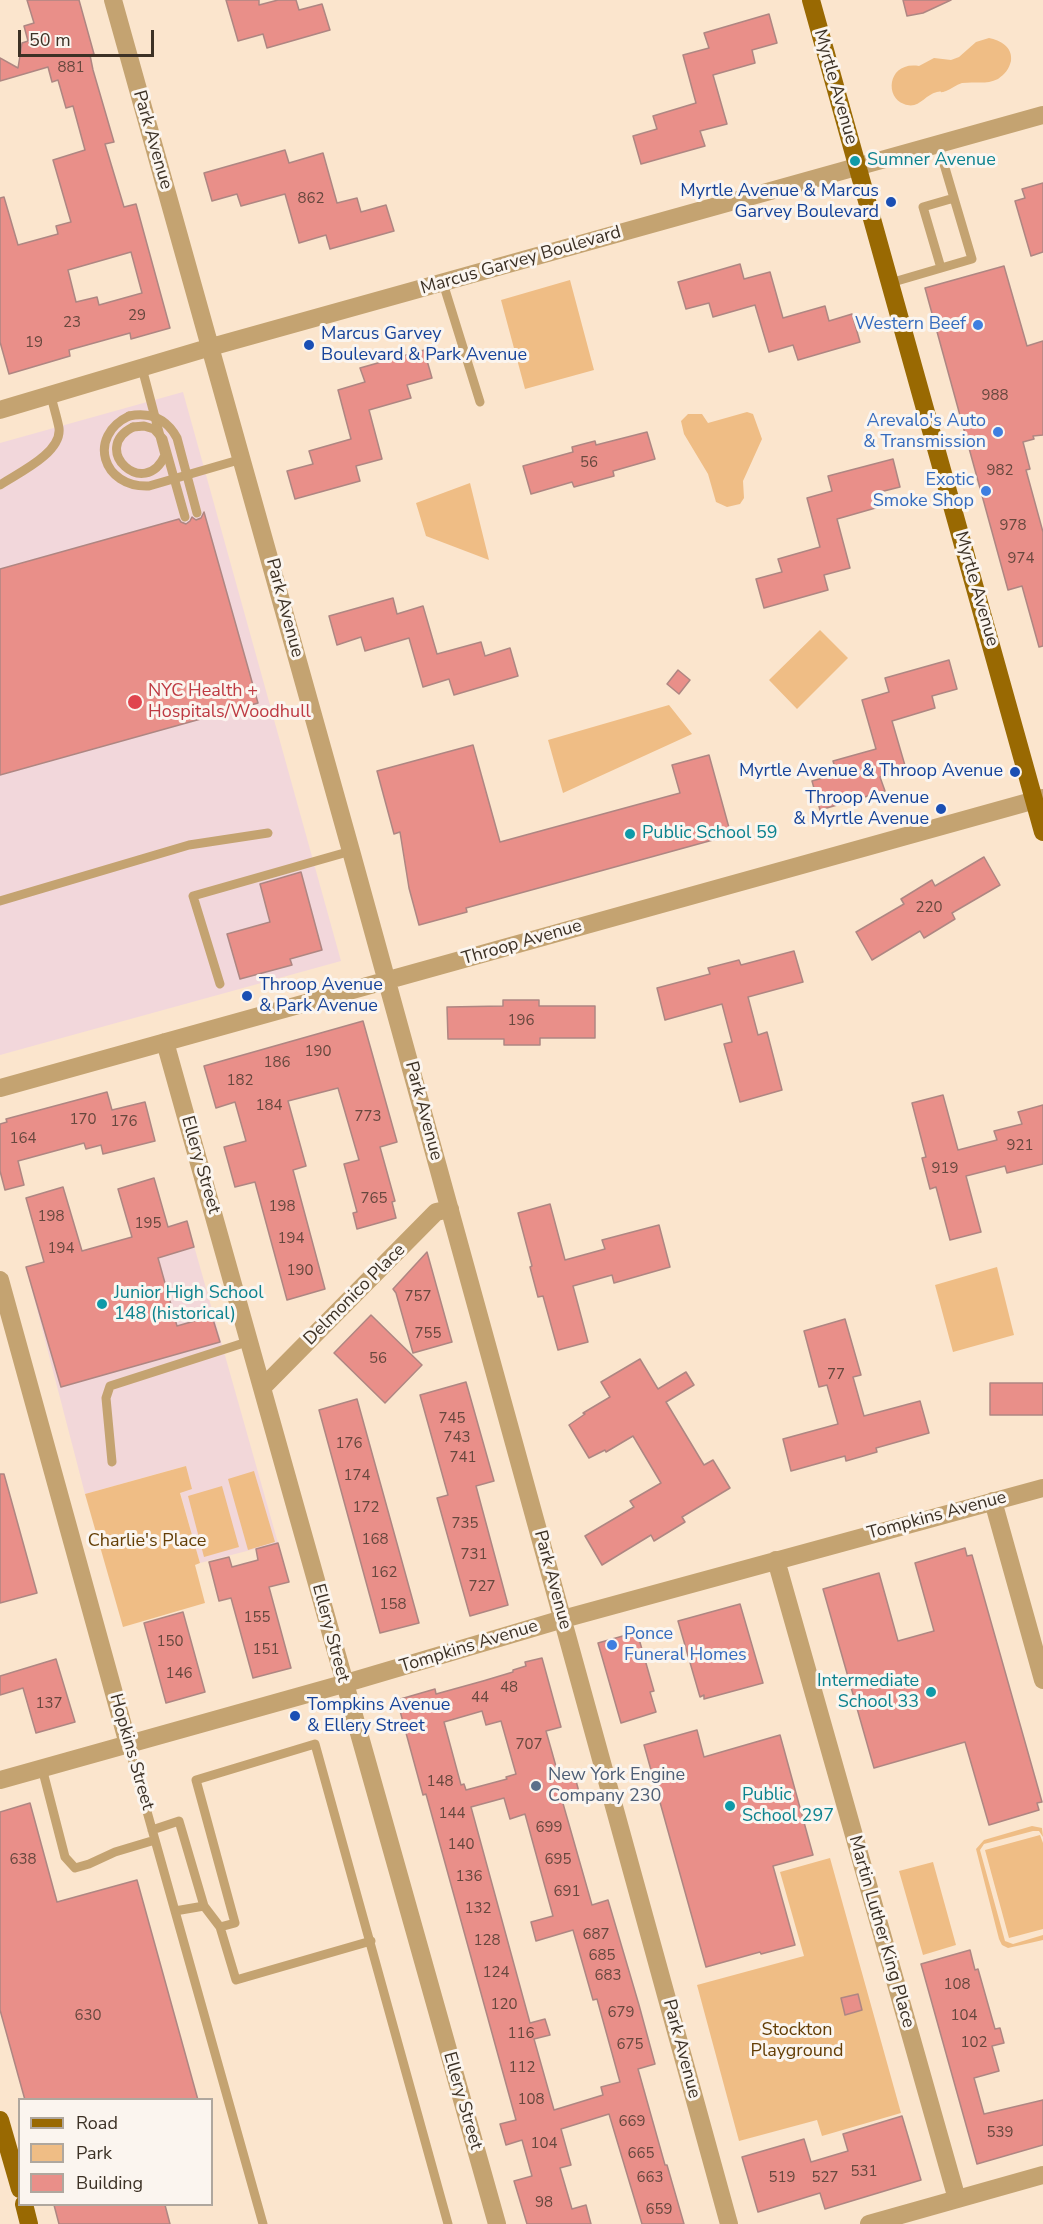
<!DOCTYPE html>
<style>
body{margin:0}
#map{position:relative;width:1043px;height:2224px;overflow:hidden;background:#fbe5cd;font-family:"Nunito Sans",sans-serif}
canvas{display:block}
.legend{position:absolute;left:18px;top:2098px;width:195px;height:108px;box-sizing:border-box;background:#fbf5ef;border:2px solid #afa79e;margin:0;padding:8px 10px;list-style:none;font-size:18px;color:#3c3125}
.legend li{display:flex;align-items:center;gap:12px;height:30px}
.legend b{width:30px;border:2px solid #afa79e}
.scale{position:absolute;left:18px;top:30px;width:136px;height:27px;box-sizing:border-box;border:3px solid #3c3125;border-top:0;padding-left:8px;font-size:18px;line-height:21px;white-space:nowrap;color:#3c3125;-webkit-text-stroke:4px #fbf5ef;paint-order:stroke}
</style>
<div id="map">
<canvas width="1043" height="2224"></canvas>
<ul class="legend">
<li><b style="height:8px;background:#996902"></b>Road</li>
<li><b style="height:16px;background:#efbd85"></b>Park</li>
<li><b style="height:16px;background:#e98f89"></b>Building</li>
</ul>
<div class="scale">50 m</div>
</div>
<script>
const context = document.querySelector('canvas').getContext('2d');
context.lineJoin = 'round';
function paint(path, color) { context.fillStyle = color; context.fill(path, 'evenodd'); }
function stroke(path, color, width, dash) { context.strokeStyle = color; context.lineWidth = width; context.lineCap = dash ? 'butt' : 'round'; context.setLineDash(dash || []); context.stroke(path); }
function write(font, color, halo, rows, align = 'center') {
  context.font = font + ' "Nunito Sans",sans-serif'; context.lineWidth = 6; context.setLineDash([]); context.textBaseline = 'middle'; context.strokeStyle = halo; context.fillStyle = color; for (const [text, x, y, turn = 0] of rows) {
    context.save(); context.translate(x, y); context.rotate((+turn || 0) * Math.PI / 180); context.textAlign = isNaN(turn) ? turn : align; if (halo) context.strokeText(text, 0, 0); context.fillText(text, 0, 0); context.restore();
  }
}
paint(new Path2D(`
 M187 1221 278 1543 200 1563 180 1492 186 1466 85 1494 26 1267Z`), '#f2d7d9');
paint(new Path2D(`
 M183 392 341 961 0 1055V443Z`), '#f2d7db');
paint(new Path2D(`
 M989 38C1000 40 1013 47 1011 61 1009 69 1005 74 998 79 986 85 975 81 962 83 956 85 951 89 946 91 938 94 944 90 937 92 924 95 919 110 904 104 884 97 888 61 919 66L934 58 951 60 959 57 976 42Z
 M570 280 594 370 525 389 501 300Z
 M747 412 753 414 762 439 743 481 744 498 740 504 727 507 716 502 708 474 684 434 681 421 688 414H702L708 423Z
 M470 483 489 560 426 536 416 503Z
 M820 630 848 658 797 709 769 680Z
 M669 705 692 734 563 793 548 740Z
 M997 1267 1014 1335 953 1352 935 1285Z
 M186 1466 192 1489 180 1493 200 1563 195 1565 205 1603 123 1627 85 1494Z
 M254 1471 275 1542 248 1550 228 1479Z
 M222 1486 239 1547 204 1557 188 1496Z
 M1032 1826 1042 1828 1043 1837 1039 1831H1033L984 1844 980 1850 1005 1941 1013 1944 1043 1935V1940L1008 1948 1002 1945 999 1939 976 1849 984 1840Z
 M1040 1835 1043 1843V1929L1009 1938 985 1850Z
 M830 1858 901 2113 822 2136 817 2120 739 2141 697 1985 804 1956 780 1872Z
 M933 1862 956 1945 923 1955 899 1871Z`), '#efbd85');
const building = new Path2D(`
 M27 0H79L94 54 90 55 93 70 114 142 105 144 124 207 136 204 170 328 131 339 130 333 69 350 70 356 9 374 0 342V198L4 197 18 245 58 234 56 226 71 222 53 160 85 150 73 106 66 108 58 80 52 82 48 67 0 81V58L18 68 22 43 28 41 24 26 34 23ZM131 252 142 293 99 305 97 297 76 302 68 270Z
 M226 0H259V5L278 0H296L299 10 322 4 330 30 267 48 263 34 238 41Z
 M903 0H951L923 13 907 16Z
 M769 14 777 43 752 50 755 63 713 75 727 124 700 131 705 146 641 164 633 136 657 129 653 116 696 103 683 55 709 48 704 33Z
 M285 150 289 163 323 153 337 203 357 198 361 212 386 205 394 231 330 249 326 235 299 243 285 194 241 206 237 194 212 201 204 173Z
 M1043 183V252L1031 256 1015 201 1025 198 1022 189Z
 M740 264 744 279 770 272 783 318 825 306 829 321 852 314 860 342 798 360 793 345 769 352 755 305 713 317 709 303 686 309 678 282Z
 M1004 266 1027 346 1043 341V435L1033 436 1034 439 1023 442 1030 469 1026 470 1043 532V646L1039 647 1022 586 1008 590 925 288Z
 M424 350 432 378 407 385 411 398 369 410 382 459 356 466 360 481 295 499 287 471 313 464 309 451 351 439 338 390 365 382 360 368Z
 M647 432 655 459 613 471 614 476 574 487 572 482 531 494 523 466 573 452 572 447 595 441 596 445Z
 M893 459 900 487 876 493 879 507 837 519 850 568 824 575 828 590 764 608 756 579 782 572 778 559 820 547 807 498 832 491 828 476Z
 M204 512 258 703 0 775V569L179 519 181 522 186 524 190 521 192 517 196 520 201 518Z
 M393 598 397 614 423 606 437 654 481 642 485 656 510 648 518 676 454 695 449 679 423 687 409 638 365 651 361 637 337 645 329 616Z
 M949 660 957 689 932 696 935 708 892 721 906 769 880 777 885 791 820 810 812 781 837 774 833 761 876 749 862 700 889 692 885 678Z
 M678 670 690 680 679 694 667 684Z
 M473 745 500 842 680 793 672 765 709 755 731 835 466 908 467 912 419 925 409 888 400 832 394 834 377 771Z
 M984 857 1000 885 952 913 955 919 924 938 920 931 872 960 856 932 904 904 901 899 932 880 935 886Z
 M301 872 322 950 290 959 292 965 240 979 227 934 270 922 260 884Z
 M794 951 803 982 748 997 758 1035 767 1032 782 1090 740 1102 724 1044 732 1042 722 1004 665 1020 657 988 710 974 708 968 739 960 741 965Z
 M503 1000H539V1006H595V1038H540V1045H504V1039H448L447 1007 503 1006Z
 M363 1021 397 1142 380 1147 395 1201 392 1202 396 1218 357 1229 353 1213 357 1212 344 1164 359 1160 338 1088 288 1101 306 1166 293 1170 325 1289 287 1300 255 1182 235 1187 224 1147 246 1141 235 1102 216 1108 204 1066Z
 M107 1092 112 1110 145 1102 155 1141 103 1154 101 1145 86 1149 84 1143 18 1161 24 1185 5 1190 0 1171V1124L7 1122 6 1119Z
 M943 1095 958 1150 997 1140 994 1131 1022 1124 1018 1112 1043 1105V1164L1007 1173 1005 1166 966 1176 981 1232 950 1240 936 1187 930 1189 922 1158 926 1157 912 1103Z
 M154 1178 168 1227 187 1221 194 1247 158 1258 177 1326 212 1316 220 1342 61 1387 26 1267 44 1262 26 1198 63 1187 82 1251 132 1237 118 1189Z
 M550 1204 565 1260 605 1249 602 1240 659 1225 670 1267 614 1283 612 1275 573 1286 588 1342 558 1350 543 1296 538 1297 530 1267 532 1266 518 1213Z
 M427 1252 452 1342 413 1353 396 1293 393 1289Z
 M371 1315 422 1365 385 1403 334 1353Z
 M845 1319 861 1375 853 1377 864 1416 920 1401 929 1433 876 1448 877 1452 846 1461 845 1456 791 1471 783 1439 838 1424 827 1385 819 1387 804 1331Z
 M640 1359 658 1389 686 1372 694 1385 666 1402 704 1465 713 1460 730 1488 682 1517 685 1522 654 1541 651 1535 602 1565 585 1536 634 1507 630 1501 661 1483 633 1436 606 1452 605 1450 589 1458 569 1425 585 1414 583 1413 610 1397 601 1382Z
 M466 1382 494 1481 476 1486 508 1605 470 1616 437 1498 448 1495 420 1395Z
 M990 1383H1043V1415H990Z
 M357 1399 419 1623 380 1633 319 1410Z
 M0 1474H4L37 1593 0 1603Z
 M278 1543 289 1582 269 1587 291 1668 253 1678 231 1598 219 1601 209 1562 229 1557 232 1567 258 1560 256 1549Z
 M965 1548 967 1556 972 1555 1042 1802 1037 1803 1039 1810 989 1825 965 1742 874 1768 823 1589 879 1573 898 1641 934 1631 915 1563Z
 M740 1604 763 1683 704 1699V1695L700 1697 678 1621Z
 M183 1612 205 1692 166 1703 144 1623Z
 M637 1632 654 1691 650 1692 656 1712 621 1723 598 1643Z
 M542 1658 561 1727 546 1731 559 1777 574 1773 579 1792 565 1796 566 1799 562 1800 592 1905 608 1900 639 2005 655 2064 638 2069 665 2165H667L684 2224H642L609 2114 561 2129 571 2165 560 2168 572 2209 586 2205 591 2224H527L514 2181 532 2176 522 2140 506 2145 500 2124 516 2120 426 1794 423 1795 397 1700 435 1689 436 1694 483 1681 513 1672V1670L526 1666 525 1662ZM482 1711 486 1725 501 1721 516 1774 506 1777 507 1779 466 1790 464 1784 461 1785 444 1722ZM504 1798 510 1819 525 1814 553 1916 531 1922 536 1941 573 1930 593 2000 597 1999 620 2082 601 2087 603 2095 554 2110 534 2039 550 2035 545 2019 530 2023 471 1807Z
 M56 1659 75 1722 36 1733 23 1688 0 1695V1676Z
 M697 1730 704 1757 780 1735 813 1855 773 1866 795 1945 761 1954 760 1952 706 1967 644 1745Z
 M30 1803 57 1902 137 1880 198 2100H25L0 2010V1812Z
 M970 1950 975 1970 978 1969 995 2029 1000 2028 1004 2043 992 2046 999 2071 974 2078 984 2114 1043 2100V2145L977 2164 921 1964Z
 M858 1994 862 2010 845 2015 841 1998Z
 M902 2116 921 2180 825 2209 820 2193 758 2212 742 2157 804 2139 811 2162 848 2151 843 2134Z
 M54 2205H165L170 2224H59Z`);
paint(building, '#e98f89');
stroke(building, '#ae8682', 1.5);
stroke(new Path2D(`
 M941 268 923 207 954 198
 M443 283 480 402
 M890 283 972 259 938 144
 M129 416C87 436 102 488 149 486L242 459
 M133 427C89 449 145 501 165 455L142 368
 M0 485C18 473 62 453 59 428 57 417 53 406 51 395
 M0 901 189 845 268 833
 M220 984 193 896 351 851
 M112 1462 106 1398 110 1386 250 1341
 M128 1744 263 2224
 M42 1768 65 1857 75 1868 89 1864 115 1852 155 1840
 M152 1830 179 1821 204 1906 220 1927 236 1980 371 1941
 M175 1911 204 1906
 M220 1927 235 1923 196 1780 315 1744 448 2224`), '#c4a371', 9);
stroke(new Path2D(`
 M113 0 351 851 729 2224
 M0 410 211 347 1043 115
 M165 1042C276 1436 385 1830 497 2224
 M0 1088 1043 798
 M0 1280 128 1744
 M263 1387 436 1212 450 1209
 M993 1501 1043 1680
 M776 1560 957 2199
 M0 1780 343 1684 563 1619 1043 1488
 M869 2224 1043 2175`), '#c4a371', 18);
stroke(new Path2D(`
 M811 0 1043 832
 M0 2120 20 2189
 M24 2204 29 2224`), '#996902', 18);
stroke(new Path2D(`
 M129 416C150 412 166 418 177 438L197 513
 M133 427 144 426 154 429 163 439 185 517`), '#c4a371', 9);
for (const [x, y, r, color] of [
 [855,161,6,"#0f9aa8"],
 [891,202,6,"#1a4fb4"],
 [978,325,6,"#3f7fe0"],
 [309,345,6,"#1a4fb4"],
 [998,432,6,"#3f7fe0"],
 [986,491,6,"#3f7fe0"],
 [135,702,8,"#e0444e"],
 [1015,772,6,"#1a4fb4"],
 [941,809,6,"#1a4fb4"],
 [630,834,6,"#0f9aa8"],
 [247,996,6,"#1a4fb4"],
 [102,1304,6,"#0f9aa8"],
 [612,1645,6,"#3f7fe0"],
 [931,1692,6,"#0f9aa8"],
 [295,1716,6,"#1a4fb4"],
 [536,1786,6,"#5c6f8a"],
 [730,1806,6,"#0f9aa8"]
]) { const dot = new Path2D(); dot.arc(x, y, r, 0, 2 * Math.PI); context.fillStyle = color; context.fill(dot); stroke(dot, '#fbf5ef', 2); }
write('15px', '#67483e', null, [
 ["881",71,68],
 ["862",311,199],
 ["29",137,316],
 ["23",72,323],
 ["19",34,343],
 ["988",995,396],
 ["56",589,463],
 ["982",1000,471],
 ["978",1013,526],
 ["974",1021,559],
 ["220",929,908],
 ["196",521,1021],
 ["190",318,1052],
 ["186",277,1063],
 ["182",240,1081],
 ["184",269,1106],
 ["773",368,1117],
 ["170",83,1120],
 ["176",124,1122],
 ["164",23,1139],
 ["921",1020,1146],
 ["919",945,1169],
 ["765",374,1199],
 ["198",282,1207],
 ["198",51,1217],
 ["195",148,1224],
 ["194",291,1239],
 ["194",61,1249],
 ["190",300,1271],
 ["757",418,1297],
 ["755",428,1334],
 ["56",378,1359],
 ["77",836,1375],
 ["745",452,1419],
 ["743",457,1438],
 ["176",349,1444],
 ["741",463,1458],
 ["174",357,1476],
 ["172",366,1508],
 ["735",465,1524],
 ["168",375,1540],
 ["731",474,1555],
 ["162",384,1573],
 ["727",482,1587],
 ["158",393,1605],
 ["155",257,1618],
 ["150",170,1642],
 ["151",266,1650],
 ["146",179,1674],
 ["48",509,1688],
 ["44",480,1698],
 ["137",49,1704],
 ["707",529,1745],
 ["148",440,1782],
 ["144",452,1814],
 ["699",549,1828],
 ["140",461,1845],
 ["638",23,1860],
 ["695",558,1860],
 ["136",469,1877],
 ["691",567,1892],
 ["132",478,1909],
 ["687",596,1935],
 ["128",487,1941],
 ["685",602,1956],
 ["124",496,1973],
 ["683",608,1976],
 ["108",957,1985],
 ["120",504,2005],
 ["679",621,2013],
 ["630",88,2016],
 ["104",964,2016],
 ["116",521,2034],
 ["102",974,2043],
 ["675",630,2045],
 ["112",522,2068],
 ["108",531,2100],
 ["669",632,2122],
 ["539",1000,2133],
 ["104",544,2144],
 ["665",641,2154],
 ["531",864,2172],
 ["663",650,2178],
 ["519",782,2178],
 ["527",825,2178],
 ["98",544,2203],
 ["659",659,2210]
]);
write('18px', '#3c3125', '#fbf5ef', [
 ["Myrtle Avenue",835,87,74],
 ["Park Avenue",152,140,74],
 ["Marcus Garvey Boulevard",521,261,-16],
 ["Myrtle Avenue",976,589,74],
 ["Park Avenue",284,608,75],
 ["Throop Avenue",522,943,-16],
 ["Park Avenue",423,1111,75],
 ["Ellery Street",200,1165,74],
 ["Delmonico Place",355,1295,-45],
 ["Tompkins Avenue",937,1516,-15],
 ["Park Avenue",552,1580,75],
 ["Ellery Street",330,1633,75],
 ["Tompkins Avenue",469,1647,-17],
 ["Hopkins Street",131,1752,74],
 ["Martin Luther King Place",881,1932,74],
 ["Park Avenue",681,2049,75],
 ["Ellery Street",462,2101,74]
]);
write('18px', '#0d838f', '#fbf5ef', [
 ["Sumner Avenue",867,161],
 ["Public School 59",642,834],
 ["Junior High School",114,1294],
 ["148 (historical)",114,1315],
 ["Intermediate",919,1682,"right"],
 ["School 33",919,1703,"right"],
 ["Public",742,1796],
 ["School 297",742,1817]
], 'left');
write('18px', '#164399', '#fbf5ef', [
 ["Myrtle Avenue & Marcus",879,192],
 ["Garvey Boulevard",879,213],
 ["Marcus Garvey",321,335,"left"],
 ["Boulevard & Park Avenue",321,356,"left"],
 ["Myrtle Avenue & Throop Avenue",1003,772],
 ["Throop Avenue",929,799],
 ["& Myrtle Avenue",929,820],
 ["Throop Avenue",259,986,"left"],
 ["& Park Avenue",259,1007,"left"],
 ["Tompkins Avenue",307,1706,"left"],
 ["& Ellery Street",307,1727,"left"]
], 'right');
write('18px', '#366cbe', '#fbf5ef', [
 ["Western Beef",966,325],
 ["Arevalo's Auto",986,422],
 ["& Transmission",986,443],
 ["Exotic",974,481],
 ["Smoke Shop",974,502],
 ["Ponce",624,1635,"left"],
 ["Funeral Homes",624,1656,"left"]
], 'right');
write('18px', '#be3a42', '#fbf5ef', [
 ["NYC Health +",148,692],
 ["Hospitals/Woodhull",148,713]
], 'left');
write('18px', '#643e05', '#fbf5ef', [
 ["Charlie's Place",147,1542],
 ["Stockton",797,2031],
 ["Playground",797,2052]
]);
write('18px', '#4e5e75', '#fbf5ef', [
 ["New York Engine",548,1776],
 ["Company 230",548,1797]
], 'left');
</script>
